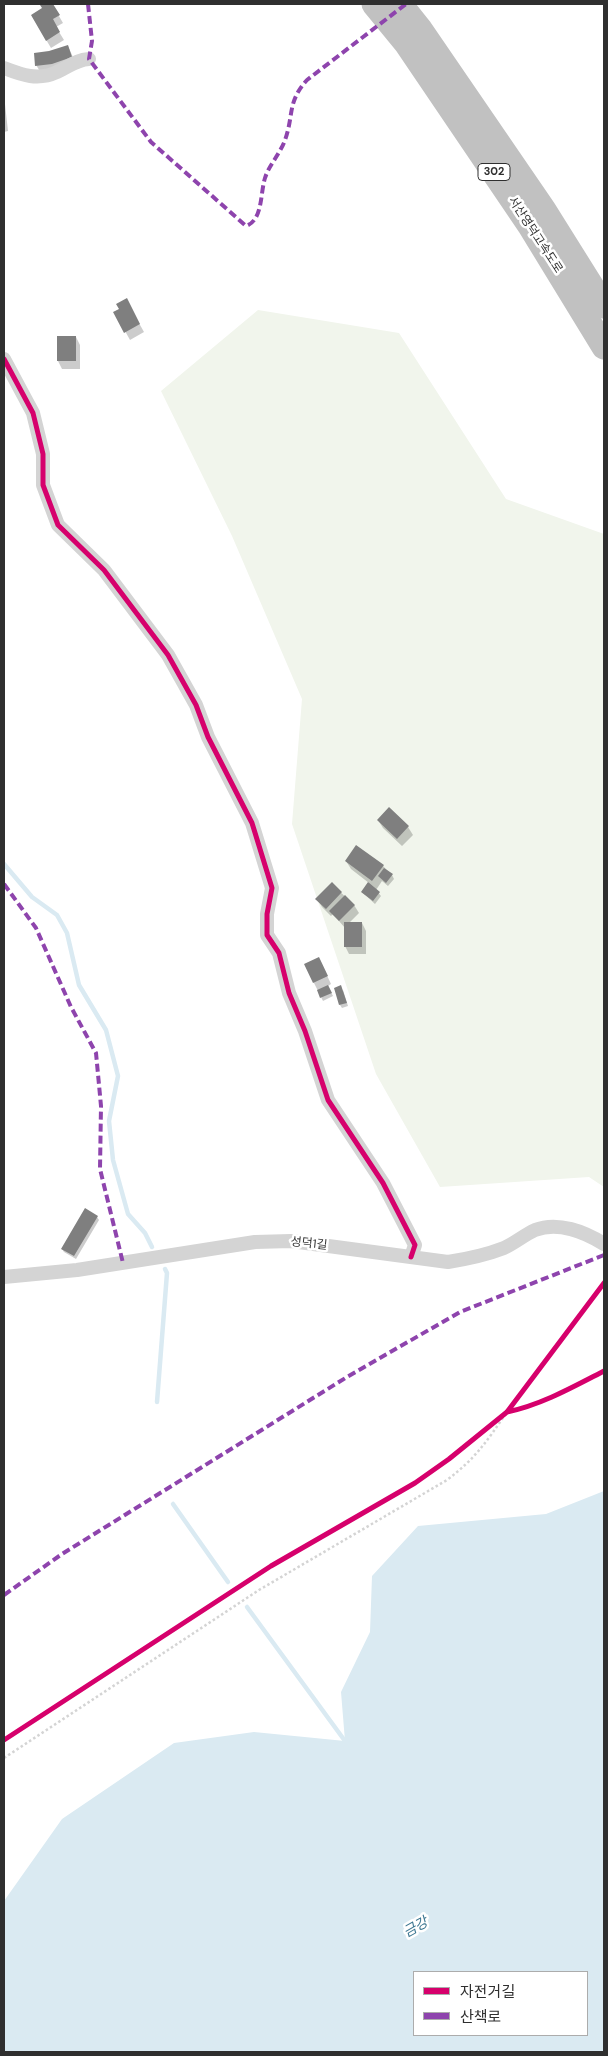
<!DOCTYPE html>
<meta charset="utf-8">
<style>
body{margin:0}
#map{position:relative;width:608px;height:2056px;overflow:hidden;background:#fff;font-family:"DM Sans","Noto Sans KR",sans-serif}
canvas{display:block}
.frame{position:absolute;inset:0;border:5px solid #2f2f2f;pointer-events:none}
.legend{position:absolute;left:413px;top:1971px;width:175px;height:65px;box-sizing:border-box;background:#fff;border:1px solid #acacac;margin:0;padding:6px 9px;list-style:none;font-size:15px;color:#2f2f2f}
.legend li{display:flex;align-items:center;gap:10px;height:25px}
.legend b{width:25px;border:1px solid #acacac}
</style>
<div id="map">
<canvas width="608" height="2056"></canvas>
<div class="frame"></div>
<ul class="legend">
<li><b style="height:6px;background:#d6006c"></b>자전거길</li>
<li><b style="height:6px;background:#8e44ad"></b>산책로</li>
</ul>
</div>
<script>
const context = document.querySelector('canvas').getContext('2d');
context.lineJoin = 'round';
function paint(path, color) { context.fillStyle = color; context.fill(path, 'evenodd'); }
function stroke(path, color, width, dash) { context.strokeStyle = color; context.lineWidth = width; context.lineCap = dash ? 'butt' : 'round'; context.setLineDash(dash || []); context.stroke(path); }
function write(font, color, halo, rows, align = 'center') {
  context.font = font + ' "DM Sans","Noto Sans KR",sans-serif'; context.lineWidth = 5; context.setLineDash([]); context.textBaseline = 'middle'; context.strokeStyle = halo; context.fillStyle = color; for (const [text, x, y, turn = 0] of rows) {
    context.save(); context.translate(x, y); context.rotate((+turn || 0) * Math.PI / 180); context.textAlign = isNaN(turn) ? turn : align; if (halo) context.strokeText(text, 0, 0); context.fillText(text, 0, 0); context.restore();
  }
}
paint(new Path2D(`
 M258 310 399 333 506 499 604 534V1187L589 1177 440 1187 376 1074 292 824 302 699 232 536 161 391Z`), '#f1f5ec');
paint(new Path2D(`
 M604 1491V2052H4V1901L62 1819 174 1743 254 1732 345 1741 341 1692 370 1632 372 1576 418 1526 546 1514ZM414 1972H587V2035H414Z`), '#daeaf2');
paint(new Path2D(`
 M45 4H52L63 23 56 27 64 40 51 48 32 16 44 9 42 5Z
 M68 46 76 64 41 73 36 65 50 53Z
 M4 95 8 131 4 132Z
 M126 300 144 332 130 340 115 313 121 309Z
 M76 337 80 345V369H62L58 361Z
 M389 809 408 827 413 835 402 846 383 828 378 820Z
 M346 861 383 866 392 875 394 879 388 886 382 881 376 890 381 896 375 904 362 892 369 883 351 869Z
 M332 884 354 905 359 913 349 923H362L366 931V954H349L345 946V928L333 914 331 916 322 907 317 899Z
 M305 965 323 967 331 984 328 986 333 996 323 1001Z
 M343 990 348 1006 342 1008 340 1005Z
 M97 1217 99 1220 76 1259 64 1252 62 1249Z`), '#0003');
stroke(new Path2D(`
 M4 864 32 897 57 915 67 933 79 985 106 1030 118 1076 109 1121 113 1160 128 1214 145 1233 152 1247
 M157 1402 167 1273 165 1269
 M173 1504 228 1582
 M247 1607 345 1741`), '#daeaf2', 4.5);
paint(new Path2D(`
 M42 4H53L60 15 53 19 60 32 46 41 31 15 42 8 40 5Z
 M68 45 72 57 52 64 35 66 34 53 49 51Z
 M127 298 140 324 124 333 113 312 119 309 116 304Z
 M57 336H76V361H57Z
 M389 807 409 826 397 839 377 820Z
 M356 845 384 865 372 881 345 861Z
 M384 868 393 874 386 883 378 876Z
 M332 882 342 892 326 909 315 899Z
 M368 882 380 892 373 901 361 892Z
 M345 895 355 905 339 921 329 911Z
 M344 922H362V947H344Z
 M319 957 328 976 313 983 304 964Z
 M328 985 332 993 320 998 317 990Z
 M341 985 347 1003 339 1005 334 988Z
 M85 1208 98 1216 74 1256 61 1249Z`), '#7f7f7f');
stroke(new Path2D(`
 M4 1758 259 1590 447 1480C476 1458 487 1441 507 1412`), '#d4d4d4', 2.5, [2.5, 2.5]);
stroke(new Path2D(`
 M4 68C22 75 38 81 57 72 69 67 75 60 89 59
 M4 359 33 413 43 454V485L58 525 104 570 168 655 196 705 208 737 252 823 272 888 267 914V935L279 953 289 993 305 1031 328 1100 383 1183 415 1245 411 1257
 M4 1277 77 1270 255 1242 291 1241 448 1262C467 1259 486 1255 504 1248 515 1243 524 1235 535 1230 558 1221 585 1232 604 1244`), '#d4d4d4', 14);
stroke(new Path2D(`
 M374 4 406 43 530 226 604 347
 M400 4 420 29 544 210 604 306`), '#c1c1c1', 25);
stroke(new Path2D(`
 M88 4 92 41 89 59 151 142 246 226C263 220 260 194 265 178 269 165 280 154 285 140 294 115 287 102 307 80L406 4
 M4 884 36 928 71 1007 96 1053 101 1106 100 1169 123 1263
 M4 1595 62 1554 347 1377 460 1312 604 1255`), '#8e44ad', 4, [8, 4]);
stroke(new Path2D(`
 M4 359 33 413 43 454V485L58 525 104 570 168 655 196 705 208 737 252 823 272 888 267 914V935L279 953 289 993 305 1031 328 1100 383 1183 415 1245 411 1257
 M507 1412C541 1405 573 1387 604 1371
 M4 1740 271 1566 415 1483 449 1459 507 1412 604 1283`), '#d6006c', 5);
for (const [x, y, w] of [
 [494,172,32]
]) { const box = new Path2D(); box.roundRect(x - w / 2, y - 8.5, w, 17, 4); context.fillStyle = '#fff'; context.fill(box); stroke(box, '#2f2f2f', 1); }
write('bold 11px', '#2f2f2f', null, [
 ["302",494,172]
]);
write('12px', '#2f2f2f', '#fff', [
 ["서산영덕고속도로",535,235,57],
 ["성덕1길",309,1244,6]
]);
write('italic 14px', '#3d7791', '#fff', [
 ["금강",416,1928,-30]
]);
</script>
